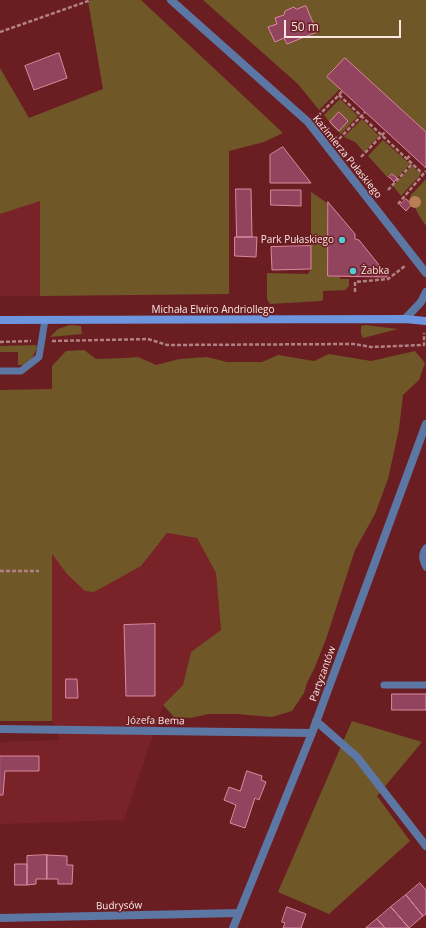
<!DOCTYPE html>
<meta charset="utf-8">
<style>
body{margin:0}
#map{position:relative;width:426px;height:928px;overflow:hidden;background:#6a1e22;font-family:"Open Sans",sans-serif}
canvas{display:block}
.scale{position:absolute;left:284px;top:20px;width:117px;height:18px;box-sizing:border-box;border:2px solid #fae6e5;border-top:0;padding-left:5px;font-size:12px;line-height:14px;white-space:nowrap;color:#fae6e5;-webkit-text-stroke:3px #6a1e22;paint-order:stroke}
</style>
<div id="map">
<canvas width="426" height="928"></canvas>
<div class="scale">50 m</div>
</div>
<script>
const context = document.querySelector('canvas').getContext('2d');
context.lineJoin = 'round';
function paint(path, color) { context.fillStyle = color; context.fill(path, 'evenodd'); }
function stroke(path, color, width, dash) { context.strokeStyle = color; context.lineWidth = width; context.lineCap = dash ? 'butt' : 'round'; context.setLineDash(dash || []); context.stroke(path); }
function write(font, color, halo, rows, align = 'center') {
  context.font = font + ' "Open Sans",sans-serif'; context.lineWidth = 3; context.setLineDash([]); context.textBaseline = 'middle'; context.strokeStyle = halo; context.fillStyle = color; for (const [text, x, y, turn = 0] of rows) {
    context.save(); context.translate(x, y); context.rotate((+turn || 0) * Math.PI / 180); context.textAlign = isNaN(turn) ? turn : align; if (halo) context.strokeText(text, 0, 0); context.fillText(text, 0, 0); context.restore();
  }
}
paint(new Path2D(`
 M40 200V296H0V214Z
 M167 533 197 538 216 573 221 631 191 652 183 685 163 705 124 820 0 824V742L60 740 52 721V554L67 574 141 566Z`), '#792328');
paint(new Path2D(`
 M94 0H141L283 133 264 142 229 151V294L40 296V201L0 214V68L29 118 103 89 88 1Z
 M203 0H426V132L345 58 327 77 340 89 319 110 298 84Z
 M340 99 358 116 341 134 333 127 324 115Z
 M362 119 379 136 364 152 355 142 344 137Z
 M383 140 410 164 397 178 392 174 388 178 368 156Z
 M412 166 421 174 401 196 393 186Z
 M426 179V226L418 214 410 196Z
 M311 192 327 203 328 276 340 277V279H349V286L345 290 323 291V300L321 301 270 304 267 299V273L308 274 311 269Z
 M70 325 81 326 82 334 50 337 58 329Z
 M365 325 398 329 363 338 361 334V326Z
 M36 345 37 348 32 358 24 365H18V352H0V346Z
 M84 350 96 359 125 358 138 357 156 365 179 359 207 357 227 362H262L278 355 314 361 329 354 371 361 415 351 425 363 419 380 403 395 399 429 388 479 375 514 355 550 326 639 315 667 307 683 304 693 292 711 272 717 237 714H208L191 718 174 717 163 705 183 685 191 652 221 630 216 573 197 538 167 533 141 566 94 592 85 591 67 574 52 554V721H0V390L52 389V366L66 351Z
 M352 721 422 742 377 796 410 841 329 914 278 892Z`), '#705728');
const building = new Path2D(`
 M306 6 317 32 287 44 284 38 275 42 268 27 277 24 275 18 284 15 285 11 294 7 296 9Z
 M59 53 67 78 34 90 25 66Z
 M345 58 426 132V168L327 77Z
 M339 112 348 121 339 131 330 122Z
 M283 147 311 183H270V155Z
 M392 174 397 178 394 182 389 177Z
 M236 189H251L252 237H237Z
 M271 190H301V206L271 205Z
 M406 199 412 204 406 211 400 205Z
 M328 202 355 234V239L359 240 387 275V277L328 276Z
 M235 237H257L256 257 235 256Z
 M311 246V269L272 270 271 247Z
 M155 624V696H126L124 625Z
 M66 679H77L78 698H66Z
 M392 694H426V710H392Z
 M0 756H39V771H5L3 795H0Z
 M247 771 262 776 261 780 266 782 259 800 255 798 245 828 230 823 236 805 224 800 229 787 240 791Z
 M47 855 67 856V865H73L72 884H58V879H47Z
 M47 855V879H36V884L27 885V856Z
 M15 864H27V885H15Z
 M420 883 426 890V914L423 916 406 895Z
 M406 895 423 916 409 928 391 907Z
 M287 907 306 914 301 928H283L285 923 282 922Z
 M391 907 409 928H385L377 919Z
 M377 919 385 928H366Z`);
paint(building, '#92445e');
stroke(building, '#dd88a0', 1);
stroke(new Path2D(`
 M0 32 91 0
 M339 95 423 174
 M318 116 339 95 342 91
 M339 139 365 112
 M361 157 386 131
 M407 159 411 154
 M388 190 412 164
 M398 204 426 171
 M355 292V282L388 279 405 266
 M52 341 148 339 167 345 354 344 371 347 424 345V333
 M0 342 31 341
 M0 571H39`), '#b28183', 2.5, [4, 2]);
stroke(new Path2D(`
 M0 371H21L39 357 45 320
 M426 548C421 554 422 560 426 567
 M384 685H426`), '#5d77a4', 7);
stroke(new Path2D(`
 M171 0 308 122 426 273
 M405 319 421 302 426 292
 M316 721 357 757 426 846
 M0 729 312 733
 M0 918 238 913
 M233 928 312 733 426 424`), '#5d77a4', 8);
stroke(new Path2D(`
 M0 320 405 319 426 321`), '#6d96de', 8);
context.fillStyle = '#b97e52';
for (const [x, y] of [
 [415,202]
]) { context.beginPath(); context.arc(x, y, 6, 0, 2 * Math.PI); context.fill(); }
for (const [x, y, r, color] of [
 [342,240,4,"#51ccd4"],
 [353,271,4,"#51ccd4"]
]) { const dot = new Path2D(); dot.arc(x, y, r, 0, 2 * Math.PI); context.fillStyle = color; context.fill(dot); stroke(dot, '#6a1e22', 1.5); }
write('10px', '#fae6e5', '#6a1e22', [
 ["Kazimierza Pułaskiego",347,157,51],
 ["Michała Elwiro Andriollego",213,310],
 ["Partyzantów",323,674,-70],
 ["Józefa Bema",156,721,1],
 ["Budrysów",119,906,-1]
]);
write('10px', '#fae6e5', '#6a1e22', [
 ["Park Pułaskiego",334,240],
 ["Żabka",361,271,"left"]
], 'right');
</script>
